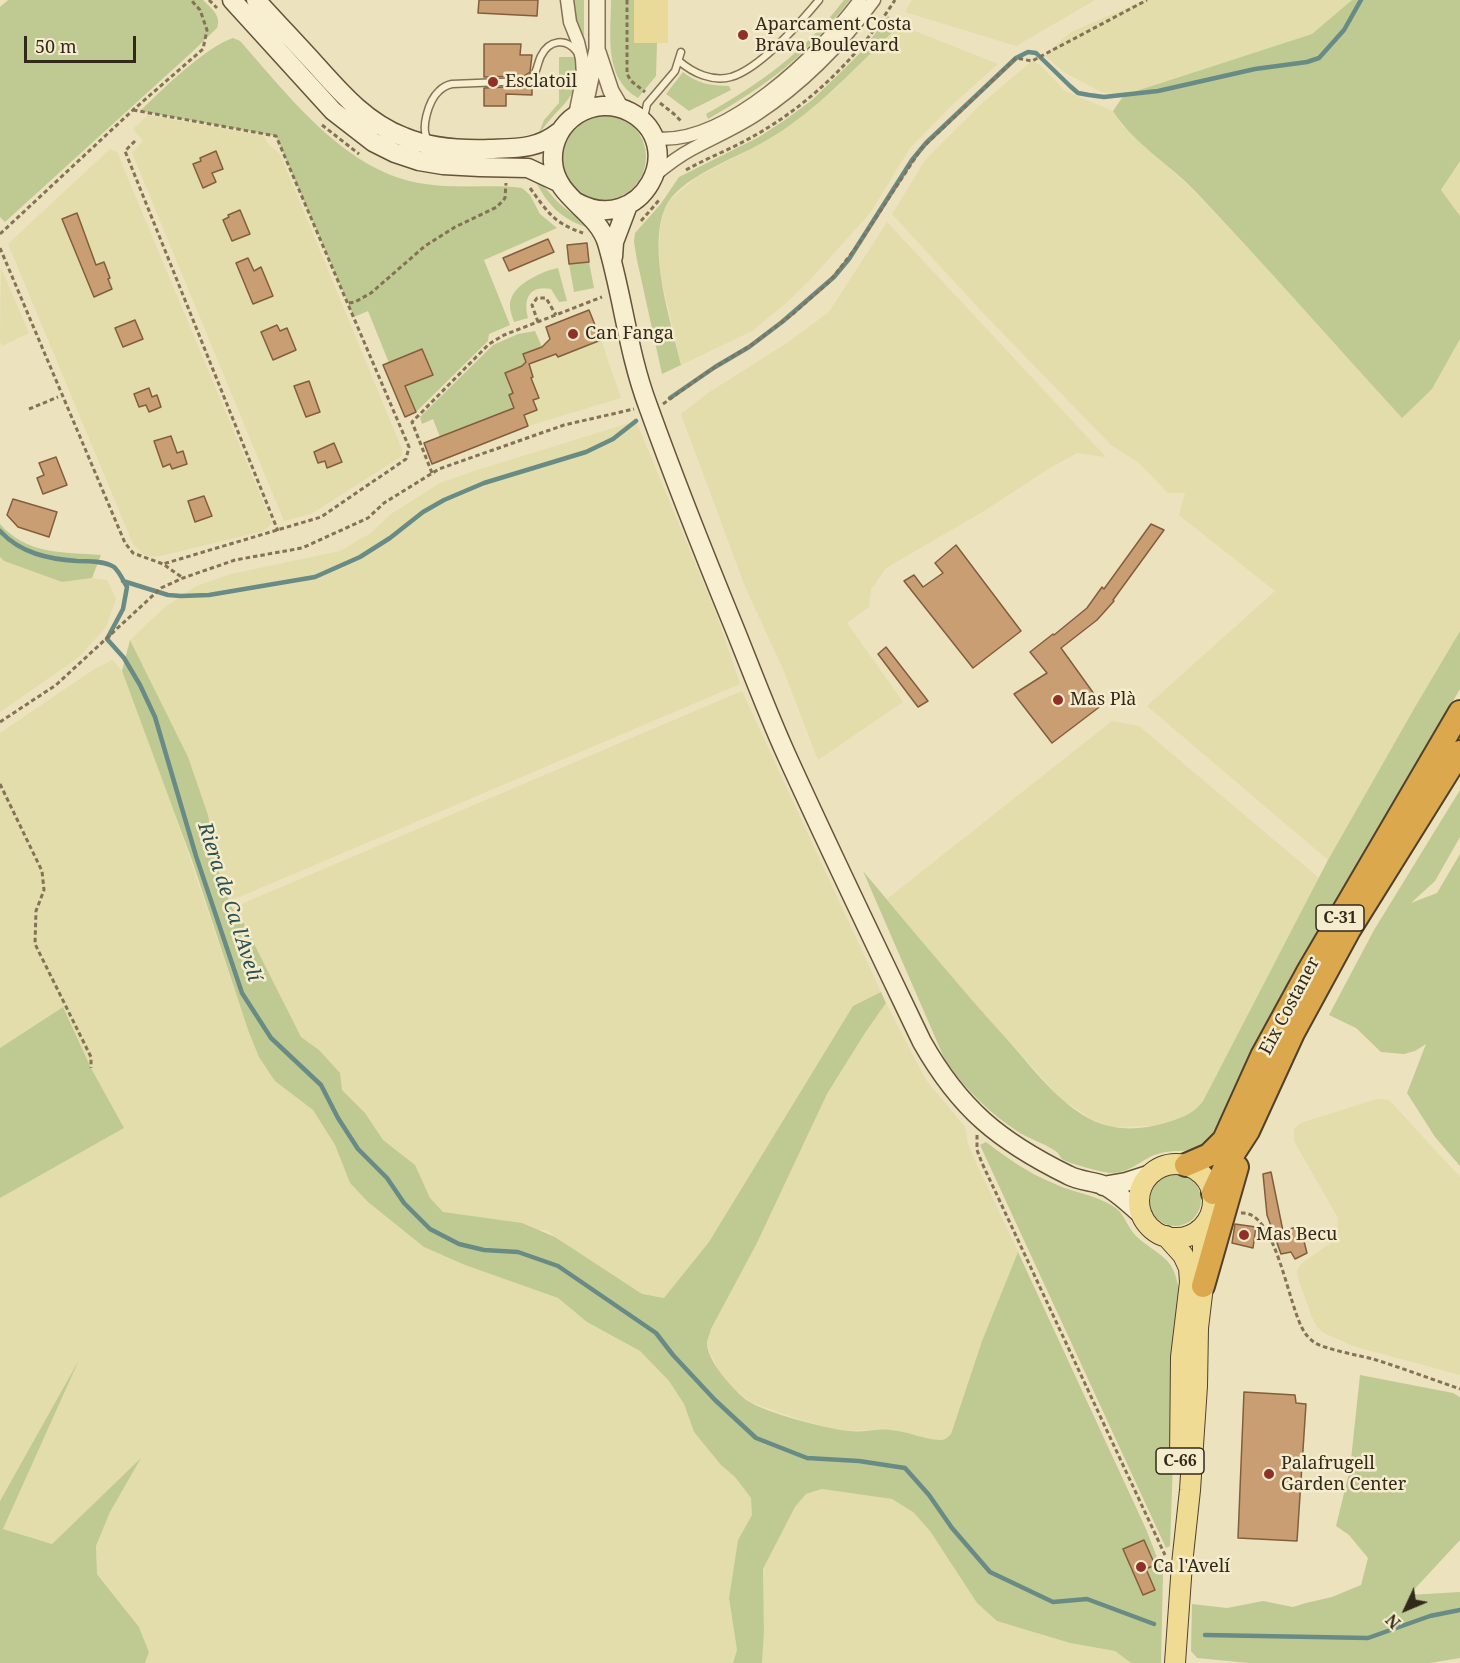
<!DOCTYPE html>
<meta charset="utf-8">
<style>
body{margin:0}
#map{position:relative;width:1460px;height:1663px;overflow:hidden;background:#ece2bd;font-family:"Noto Serif",serif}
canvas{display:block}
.north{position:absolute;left:1376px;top:1579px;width:60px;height:60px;-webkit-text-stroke:4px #f4eccc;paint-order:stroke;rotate:226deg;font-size:16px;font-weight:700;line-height:24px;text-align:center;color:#33291b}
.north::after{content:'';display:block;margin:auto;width:21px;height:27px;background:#33291b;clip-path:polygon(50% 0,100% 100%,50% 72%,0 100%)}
.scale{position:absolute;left:24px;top:36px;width:112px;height:27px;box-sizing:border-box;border:3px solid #33291b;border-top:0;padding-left:8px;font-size:18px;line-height:21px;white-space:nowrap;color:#33291b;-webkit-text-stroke:4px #f4eccc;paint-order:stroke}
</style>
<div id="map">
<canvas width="1460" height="1663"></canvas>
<div class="north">N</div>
<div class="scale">50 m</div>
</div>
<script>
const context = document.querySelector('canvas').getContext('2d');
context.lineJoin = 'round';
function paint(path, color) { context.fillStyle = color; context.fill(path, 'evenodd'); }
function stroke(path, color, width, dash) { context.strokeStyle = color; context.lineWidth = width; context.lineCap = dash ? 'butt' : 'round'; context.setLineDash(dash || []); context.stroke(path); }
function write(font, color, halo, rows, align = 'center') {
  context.font = font + ' "Noto Serif",serif'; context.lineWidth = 5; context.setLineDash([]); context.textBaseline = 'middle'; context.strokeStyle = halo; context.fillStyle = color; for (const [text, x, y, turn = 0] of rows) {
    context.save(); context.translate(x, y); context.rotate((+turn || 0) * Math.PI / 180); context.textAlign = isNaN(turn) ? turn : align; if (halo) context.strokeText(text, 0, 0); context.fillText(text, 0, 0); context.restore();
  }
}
paint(new Path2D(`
 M912 0H1095L1016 46 905 12Z
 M1145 0H1355L1312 34 1124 95 1101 92 1064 72 1044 55 1071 32Z
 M900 25 998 64 952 105 910 148 870 213 808 282 785 304 752 331 681 365 661 277 659 252 660 230 664 210 670 200 697 177 763 143 796 121 836 88Z
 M1032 61 1040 65 1065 91 1113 111 1122 125 1192 189 1281 283 1401 417 1432 389 1460 339V631L1415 707 1328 860 1147 706 1275 591 1179 515 1185 493H1168L1138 462 1111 445 985 315 892 214 926 159 980 105Z
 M148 115 264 136 268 144 280 154 402 449V456L311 514 284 521 132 153 143 141 133 129Z
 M110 149 117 152 272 523 264 531 160 556 151 557 143 554 133 544 8 244Z
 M1460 161V216L1441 190Z
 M887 222 1106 457 1077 453 1048 469 984 511 886 568 871 590 869 607 847 623 903 702 818 760 783 669 744 584 681 414 708 393 784 345 829 312Z
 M1 268 29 333 2 346 0 342Z
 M601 340 621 398 528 426 524 415 537 410 524 380 533 377 529 364 556 354 558 357Z
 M636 421 716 613 740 684 230 901 220 877 208 815 130 640 165 607 196 586 231 574 340 551 371 533 391 514 440 483 474 471Z
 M0 557 4 561 62 582 92 578 107 580 116 599 106 627 79 657 0 712Z
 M112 660 122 671 173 809 248 1030 313 1110 335 1145 350 1183 368 1202 398 1225 465 1265 558 1298 587 1322 640 1351 669 1381 684 1404 694 1432 721 1465 735 1477 751 1498 753 1515 738 1540 729 1598 737 1650 733 1663H145L149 1651 139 1627 97 1573 96 1546 110 1512 139 1460 52 1544 3 1529 75 1369 0 1501V1198L124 1128 91 1068 63 1007 0 1048V733L93 670Z
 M742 691 881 992 855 1015 680 1296 646 1301 546 1230H516L444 1221 389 1149 302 1054 232 908Z
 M1112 721 1139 726 1319 878 1203 1101 1198 1108 1188 1116 1154 1126 1113 1127 1093 1120 1060 1098 944 969 887 899Z
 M886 1003 926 1080 965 1127 968 1144 974 1158 1018 1252 982 1341 951 1434 946 1439 939 1440 882 1429 851 1431 833 1429 798 1419 750 1402 728 1383 719 1371 710 1353 707 1342 711 1329 757 1243 827 1094 865 1033Z
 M1377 1099 1389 1100 1460 1177V1375L1353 1346 1324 1333 1317 1327 1311 1315 1297 1275V1270L1301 1264 1333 1241 1337 1233 1338 1218 1294 1141V1129L1301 1123Z
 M822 1489 892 1499 913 1512 930 1531 977 1603 1035 1632 1070 1643 1115 1651 1131 1663H762L764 1632 763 1569 795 1507 806 1494Z`), '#e2ddab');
paint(new Path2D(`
 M8 0H203C211 8 222 16 217 28L191 53 5 222 0 217V7Z
 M571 0H584V42L575 20Z
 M611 0H634V43H657L656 76 638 98C603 78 611 34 611 0Z
 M844 0H850C806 56 769 84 708 119L706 114C762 83 805 51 844 0Z
 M1352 0H1460V161L1441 190 1460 216V339L1432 389 1402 418C1333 342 1265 265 1195 191 1169 164 1133 143 1113 111L1124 95 1312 34Z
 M888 16 900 25C856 66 815 114 762 143 734 159 678 178 665 208 647 250 671 322 681 365L662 374 637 260 634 242 635 233 660 205 679 177 759 137 785 120 812 100 842 71 862 51Z
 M233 38 240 41C290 97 346 173 425 184 458 189 490 184 522 188L530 195 540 214 557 228 484 260 510 325 489 334 488 341 416 412 405 386 422 349 389 363 368 311 354 317 276 136 140 111C163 89 204 48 233 38Z
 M559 57H575C580 85 574 95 555 114 549 120 545 127 539 133L544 120 559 103Z
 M683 72C696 83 711 86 729 86L731 90 689 111 666 94Z
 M560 157a43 43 0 1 1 86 0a43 43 0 1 1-86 0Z
 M535 180C546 186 551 196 560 204 569 212 579 217 586 227 560 218 547 204 535 180Z
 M589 262 594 288 574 292 569 264Z
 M558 268 567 301 559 302 551 289C529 285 523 299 528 318L514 322C512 316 508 306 511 299 516 283 543 271 558 268Z
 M535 331 542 347 527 364 513 393 514 408 440 437 433 419 422 424 420 417 493 345 518 334Z
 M0 524C27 555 63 552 101 555L92 578 62 582 4 561 0 557Z
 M1460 631V689L1279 1000 1257 1040 1215 1134C1193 1158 1187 1147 1161 1153 1143 1157 1132 1173 1111 1173 1104 1173 1067 1163 1062 1159 1060 1157 1059 1154 1057 1152 1046 1144 1032 1140 1020 1133 990 1114 965 1089 945 1060L863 871C910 927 956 983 1005 1037 1032 1067 1057 1103 1094 1121 1117 1131 1141 1130 1165 1123 1180 1118 1193 1115 1203 1101L1328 860 1415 707Z
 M130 640 188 757 208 815 220 877 232 908 242 920 301 1037 319 1050 340 1073 342 1090 365 1113 383 1140 415 1165 430 1198 443 1212 522 1223 555 1237 642 1294 664 1298 709 1242 853 1006 881 992 886 1003 865 1033 827 1094 757 1243 711 1329C710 1333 708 1338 707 1342 706 1360 734 1391 748 1401 766 1413 827 1429 849 1431 863 1433 877 1428 890 1430 906 1431 927 1440 940 1440 945 1440 948 1437 951 1434L982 1341 1018 1252 1146 1529 1163 1573 1161 1663H1131L1115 1651 1070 1643 997 1621 977 1603 930 1531 913 1512 892 1499 822 1489 806 1494 795 1507 763 1569 764 1632 762 1663H733L737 1650 729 1598 738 1540 752 1515 751 1498 735 1477 721 1465 694 1432 684 1404 669 1381 640 1351 587 1322 558 1298 465 1265 424 1247 368 1202 350 1183 335 1145 313 1110 275 1081 259 1057 248 1030 193 863 122 671Z
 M1460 790V837L1435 881 1411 903 1437 893 1460 854V1166L1435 1137 1407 1093 1426 1044 1415 1051 1404 1054 1381 1052 1356 1028 1329 1015 1374 930Z
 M63 1007 91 1068 124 1128 0 1198V1048Z
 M986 1142C1007 1158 1028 1173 1053 1183 1073 1193 1099 1195 1117 1209 1125 1216 1128 1228 1136 1236 1159 1257 1174 1255 1179 1291L1170 1546 1166 1548 980 1145Z
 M1149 1200a26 26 0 1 1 52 0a26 26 0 1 1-52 0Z
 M79 1360 3 1529 52 1544 141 1458 110 1512 96 1546 97 1574 139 1627 149 1652 145 1663H0V1501Z
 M1360 1375 1453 1393 1460 1397V1540L1409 1595 1460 1592V1658L1430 1663H1249L1197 1658 1191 1651 1192 1604 1227 1608 1263 1601 1293 1607 1306 1603 1332 1597 1361 1585 1368 1558 1349 1535 1336 1526 1350 1469Z`), '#bfca92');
paint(new Path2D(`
 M634 0H668V43H634Z`), '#e9da9a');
stroke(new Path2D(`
 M670 398 715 367 749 347 782 322 834 277 849 259 912 160 926 143 1016 58 1028 52 1036 53 1070 86 1078 93 1089 95 1104 97 1158 91 1255 69 1307 62 1319 58 1344 30 1361 0
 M0 531C20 553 48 559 77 561 88 561 105 561 114 567 119 571 124 582 127 587L123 609 107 639 124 658 140 685 155 717 196 856 242 993 271 1038 321 1085 338 1118 358 1149 387 1178 404 1203 430 1229 459 1244 484 1250 518 1252 558 1266 656 1333 673 1355 715 1400 756 1438 807 1458 859 1461 905 1468 929 1495 952 1528 990 1572 1053 1602 1087 1599 1154 1624
 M123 581 168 595 181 596 209 595 315 577 360 557 390 538 423 512 444 500 484 483 586 452 613 439 636 421
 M1205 1635 1368 1638 1430 1616 1460 1610`), '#698b85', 4.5);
const building = new Path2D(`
 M479 0H538L537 16 478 13Z
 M484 44H521L520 55H532L530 72 524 76 484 77Z
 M532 83V95L506 94V106H484V88L526 86Z
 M216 151 223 169 212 173 216 182 203 188 193 164 201 161 200 158Z
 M240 210 250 234 232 241 223 220 229 217 228 215Z
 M77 213 96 265 104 262 110 278 108 279 112 289 94 297 62 219Z
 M548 239 554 252 509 271 503 258Z
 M587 243 589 262 569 264 567 245Z
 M248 258 254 271 261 267 273 296 253 304 236 263Z
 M589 310 601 340 558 357 556 354 529 364 533 377 531 378 539 398 533 400 537 410 524 415 528 426 432 464 424 443 514 408 509 395 513 393 505 373 522 366 526 362 523 354 542 347 550 339 546 327Z
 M135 320 143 339 123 347 115 328Z
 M277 325 280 331 287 328 296 350 273 360 261 332Z
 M422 349 433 375 405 386 416 412 405 417 383 365Z
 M309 381 320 412 306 417 294 386Z
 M149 388 152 397 157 395 161 407 149 412 146 405 139 407 134 394Z
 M171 436 177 453 183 451 187 464 172 469 170 464 163 467 154 441Z
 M334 443 342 462 327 468 325 461 318 463 314 452Z
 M56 457 67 485 43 494 37 478 44 475 39 463Z
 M204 496 212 516 195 522 188 501Z
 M13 499 57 512 49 537 18 527 7 515Z
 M1151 524 1164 530 1113 600 1114 601 1097 620 1061 648 1102 705 1052 743 1014 694 1047 673 1030 652 1053 634 1054 635 1087 608 1102 587 1104 589Z
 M956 545 1021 631 973 668 904 581 914 575 923 587 943 573 935 563Z
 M886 647 928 701 918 707 878 654Z
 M1271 1172 1283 1231 1300 1226 1307 1253 1295 1259 1291 1252 1281 1254 1267 1215 1263 1174Z
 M1235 1224 1256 1227 1253 1248 1232 1243Z
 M1244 1392 1295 1395 1296 1403 1306 1404 1297 1541 1238 1538Z
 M1144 1540 1155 1565 1146 1569 1155 1590 1143 1595 1123 1549Z`);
paint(building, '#ca9e73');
stroke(building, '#825e3d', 1.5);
const service = new Path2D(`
 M679 61C693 73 712 82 731 77 761 68 799 24 819 0
 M644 118 647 104 675 71 681 52
 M429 141C419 130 429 100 439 91 443 87 447 85 452 84L526 81C528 79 532 77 534 75 537 70 538 62 541 56 549 40 566 37 577 52`);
const minor = new Path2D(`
 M567 0 570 22 578 42 582 59 583 76 575 115
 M653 138C724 148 821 53 860 0
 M655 175C667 165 679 156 692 149 714 137 736 128 757 114 804 83 841 45 874 0`);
const tertiary = new Path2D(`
 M598 52 611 91 621 108
 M584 110 597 49V0`);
const secondary = new Path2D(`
 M232 0 333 111 373 142 395 153 419 161 443 165 480 167 528 168 558 182
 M256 0C276 22 296 43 316 65 341 93 367 123 404 137 430 148 461 150 490 149 517 148 538 149 559 132
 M576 202C641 238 691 145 630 112 594 93 550 121 553 162 555 198 597 210 607 243 623 297 628 353 648 406 675 481 704 554 734 627 751 669 767 712 786 754 830 851 876 946 922 1042 960 1109 999 1141 1068 1175 1079 1181 1092 1181 1103 1185 1118 1192 1131 1206 1143 1216
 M613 257 614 242 628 205
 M1103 1186 1126 1182 1151 1174`);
const primary = new Path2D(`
 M1139 1201a37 37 0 1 1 74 0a37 37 0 1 1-74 0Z
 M1166 1236 1183 1255 1189 1268 1190 1282 1181 1357 1180 1459
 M1175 1663 1182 1564 1190 1490 1197 1386 1198 1328 1203 1286V1245L1199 1230`);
const motorway = new Path2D(`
 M1186 1165 1209 1155 1224 1140 1262 1056 1309 970 1460 712
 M1213 1193 1226 1165 1248 1131 1293 1033 1349 930 1460 752
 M1203 1286 1237 1167`);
stroke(service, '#847257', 9);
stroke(minor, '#847257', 15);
stroke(tertiary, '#847257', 18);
stroke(secondary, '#65533a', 21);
stroke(primary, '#51402b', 22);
stroke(motorway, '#51402b', 26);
stroke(new Path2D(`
 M209 0 217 8
 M627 0V74L631 81 645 92
 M660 103 674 114 682 122
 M133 110 276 136 409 447 406 459 321 517 163 564
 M322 125 359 154
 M135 141 125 151 278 531
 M686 170C707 158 731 149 752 137 810 105 860 55 895 0
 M530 188C547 211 553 223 583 233
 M641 221 660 199
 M0 234 133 110 203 49 207 30 200 10 191 0
 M0 248 125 543 133 553 163 564 183 578
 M349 303 355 302 371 293 425 246 455 227 497 207 505 198 506 183
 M538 322 532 305 537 298H546L556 315
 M663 404 709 371 753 344 794 313 830 281 858 245 921 149 1016 58 1032 61 1147 0
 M29 409 58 397
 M432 473 412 422 489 344 504 335 602 297
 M0 722 56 685 161 588 183 578 235 560 302 548 368 518 384 503 439 469 564 425 634 409
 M0 784 42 871 44 890 36 911 35 944 91 1057V1068
 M977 1135V1150L982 1163 1165 1555
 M1241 1213C1277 1210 1288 1309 1305 1333 1307 1336 1312 1341 1315 1343 1329 1350 1357 1355 1373 1359 1402 1368 1431 1379 1460 1389`), '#847257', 3, [4.5, 3]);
stroke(service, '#f8efd0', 6);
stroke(minor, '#f8efd0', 12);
stroke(tertiary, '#f8efd0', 15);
stroke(secondary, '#f8efd0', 18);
stroke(primary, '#f0db94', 20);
stroke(motorway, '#dca84d', 22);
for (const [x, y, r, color] of [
 [743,35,6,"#913028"],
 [493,82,6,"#913028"],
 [573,334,6,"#913028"],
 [1058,700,6,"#913028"],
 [1244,1235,6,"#913028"],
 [1269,1474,6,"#913028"],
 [1141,1567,6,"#913028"]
]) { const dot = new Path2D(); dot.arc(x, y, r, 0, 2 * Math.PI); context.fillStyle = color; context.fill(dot); stroke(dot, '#f4eccc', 2); }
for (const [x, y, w] of [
 [1340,918,48],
 [1180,1461,48]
]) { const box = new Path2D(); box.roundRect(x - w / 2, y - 13, w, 26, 4.5); context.fillStyle = '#f4eccc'; context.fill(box); stroke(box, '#33291b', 1.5); }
write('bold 16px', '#33291b', null, [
 ["C-31",1340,918],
 ["C-66",1180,1461]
]);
write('18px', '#33291b', '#f4eccc', [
 ["Aparcament Costa",755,25],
 ["Brava Boulevard",755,46],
 ["Esclatoil",505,82],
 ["Can Fanga",585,334],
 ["Mas Plà",1070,700],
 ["Mas Becu",1256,1235],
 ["Palafrugell",1281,1464],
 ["Garden Center",1281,1485],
 ["Ca l'Avelí",1153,1567]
], 'left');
write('18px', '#33291b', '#f4eccc', [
 ["Eix Costaner",1290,1006,-62]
]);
write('italic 20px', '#2b5253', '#f4eccc', [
 ["Riera de Ca l'Avelí",229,902,72]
]);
</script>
